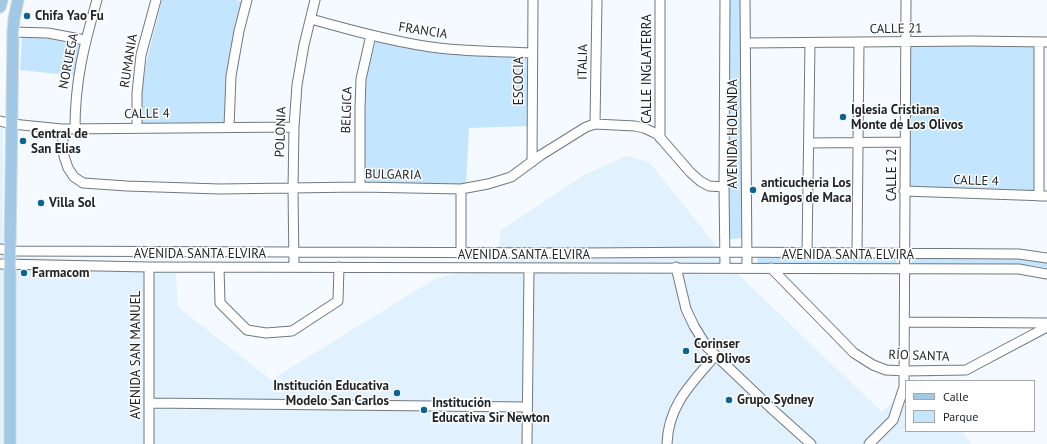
<!DOCTYPE html>
<meta charset="utf-8">
<style>
body{margin:0}
#map{position:relative;width:1047px;height:444px;overflow:hidden;background:#f4faff;font-family:"PT Sans",sans-serif}
canvas{display:block}
.legend{position:absolute;left:905px;top:380px;width:130px;height:52px;box-sizing:border-box;background:#fff;border:1px solid #a6a7a9;margin:0;padding:5px 7px;list-style:none;font-size:12px;color:#202427}
.legend li{display:flex;align-items:center;gap:8px;height:20px}
.legend b{width:20px;border:1px solid #a6a7a9}
</style>
<div id="map">
<canvas width="1047" height="444"></canvas>
<ul class="legend">
<li><b style="height:5px;background:#a1c8e4"></b>Calle</li>
<li><b style="height:11px;background:#c3e5fe"></b>Parque</li>
</ul>
</div>
<script>
const context = document.querySelector('canvas').getContext('2d');
context.lineJoin = 'round';
function paint(path, color) { context.fillStyle = color; context.fill(path, 'evenodd'); }
function stroke(path, color, width, dash) { context.strokeStyle = color; context.lineWidth = width; context.lineCap = dash ? 'butt' : 'round'; context.setLineDash(dash || []); context.stroke(path); }
function write(font, color, halo, rows, align = 'center') {
  context.font = font + ' "PT Sans",sans-serif'; context.lineWidth = 3; context.setLineDash([]); context.textBaseline = 'middle'; context.strokeStyle = halo; context.fillStyle = color; for (const [text, x, y, turn = 0] of rows) {
    context.save(); context.translate(x, y); context.rotate((+turn || 0) * Math.PI / 180); context.textAlign = isNaN(turn) ? turn : align; if (halo) context.strokeText(text, 0, 0); context.fillText(text, 0, 0); context.restore();
  }
}
paint(new Path2D(`
 M0 128 3 129V257L175 263 178 307 271 380 433 280 497 260 501 230 586 174 626 156 649 162 715 244 721 258 882 412 893 402 906 406V431H962L971 444H0Z`), '#e1f1fe');
paint(new Path2D(`
 M162 0H236L243 2 226 124 141 123V97L147 59Z
 M730 0H743L742 238 729 239Z
 M22 34 83 42 78 76 20 70Z
 M376 40 433 52 466 54 530 55 529 126 469 128 466 185 363 183V110L366 77Z
 M908 45H1036L1037 192 909 190Z
 M758 256 896 257 897 263H758L757 258Z
 M912 256H1012L1047 261V268L1031 265 912 264Z`), '#c3e5fe');
const minor = new Path2D(`
 M725 0 724 187 725 267
 M745 0 747 268
 M311 19C350 30 390 41 431 47 464 52 499 51 532 53
 M13 32 48 33 85 40
 M1039 42V196
 M746 43 971 41 1047 42
 M0 121 12 124 62 129 294 127
 M595 124 597 0
 M137 127V93L141 55 156 0
 M229 127 231 76 239 31 247 0
 M75 128C75 81 84 45 97 0
 M62 129 64 156 68 168 74 177 83 183 127 186 220 189 360 187 461 189 488 184 511 177 541 155 586 127 595 124 635 126 644 128 657 134 690 172 700 181 709 186 724 187
 M660 138V0
 M809 143 905 142
 M532 162 533 0
 M360 187V109L361 79 371 35
 M904 191 1047 196
 M0 249 10 251 582 253 725 252 1019 254 1047 258
 M461 252V189
 M807 253 810 43
 M857 253 859 43
 M0 264 149 267 1019 269 1047 274
 M219 267 220 303 247 330 266 333 292 331 338 301 339 267
 M294 267 293 189 294 127 297 85 304 45 315 0
 M676 267 686 309 694 326 707 347 772 409 811 444
 M771 268 854 353 873 365 886 370 905 371 966 370 1047 327
 M905 322 1047 323
 M149 403 527 407
 M149 444V267
 M527 444 529 268
 M667 444C668 405 692 383 715 356
 M869 444 893 420 904 387 906 0`);
const major = new Path2D(`
 M0 7 2 0
 M10 444V251L13 32 14 19 18 0`);
stroke(minor, '#70797f', 11);
stroke(major, '#d7d8d8', 13);
stroke(minor, '#fff', 9);
stroke(major, '#a1c8e4', 11);
for (const [x, y, r, color] of [
 [27,16,4,"#0a6494"],
 [843,117,4,"#0a6494"],
 [23,141,4,"#0a6494"],
 [753,190,4,"#0a6494"],
 [41,203,4,"#0a6494"],
 [24,273,4,"#0a6494"],
 [686,351,4,"#0a6494"],
 [397,393,4,"#0a6494"],
 [729,400,4,"#0a6494"],
 [424,410,4,"#0a6494"]
]) { const dot = new Path2D(); dot.arc(x, y, r, 0, 2 * Math.PI); context.fillStyle = color; context.fill(dot); stroke(dot, '#fff', 1.5); }
write('bold 13px', '#202427', '#fff', [
 ["Chifa Yao Fu",35,16],
 ["Iglesia Cristiana",851,110],
 ["Monte de Los Olivos",851,125],
 ["Central de",31,134],
 ["San Elias",31,149],
 ["anticucheria Los",761,183],
 ["Amigos de Maca",761,198],
 ["Villa Sol",49,203],
 ["Farmacom",32,273],
 ["Corinser",694,344],
 ["Los Olivos",694,359],
 ["Institución Educativa",389,386,"right"],
 ["Modelo San Carlos",389,401,"right"],
 ["Grupo Sydney",737,400],
 ["Institución",432,403],
 ["Educativa Sir Newton",432,418]
], 'left');
write('13px', '#202427', '#fff', [
 ["CALLE 21",896,29,-1],
 ["FRANCIA",423,31,9],
 ["NORUEGA",69,61,-79],
 ["RUMANIA",129,61,-81],
 ["ITALIA",583,62,-89],
 ["CALLE INGLATERRA",647,69,-90],
 ["ESCOCIA",519,81,-90],
 ["BELGICA",347,110,-88],
 ["CALLE 4",147,114,-1],
 ["POLONIA",281,132,-88],
 ["AVENIDA HOLANDA",733,134,-90],
 ["BULGARIA",393,175,1],
 ["CALLE 12",892,175,-90],
 ["CALLE 4",976,181,2],
 ["AVENIDA SANTA ELVIRA",200,254],
 ["AVENIDA SANTA ELVIRA",524,255],
 ["AVENIDA SANTA ELVIRA",848,255],
 ["AVENIDA SAN MANUEL",136,355,-90],
 ["RÍO SANTA",919,356,2]
]);
</script>
